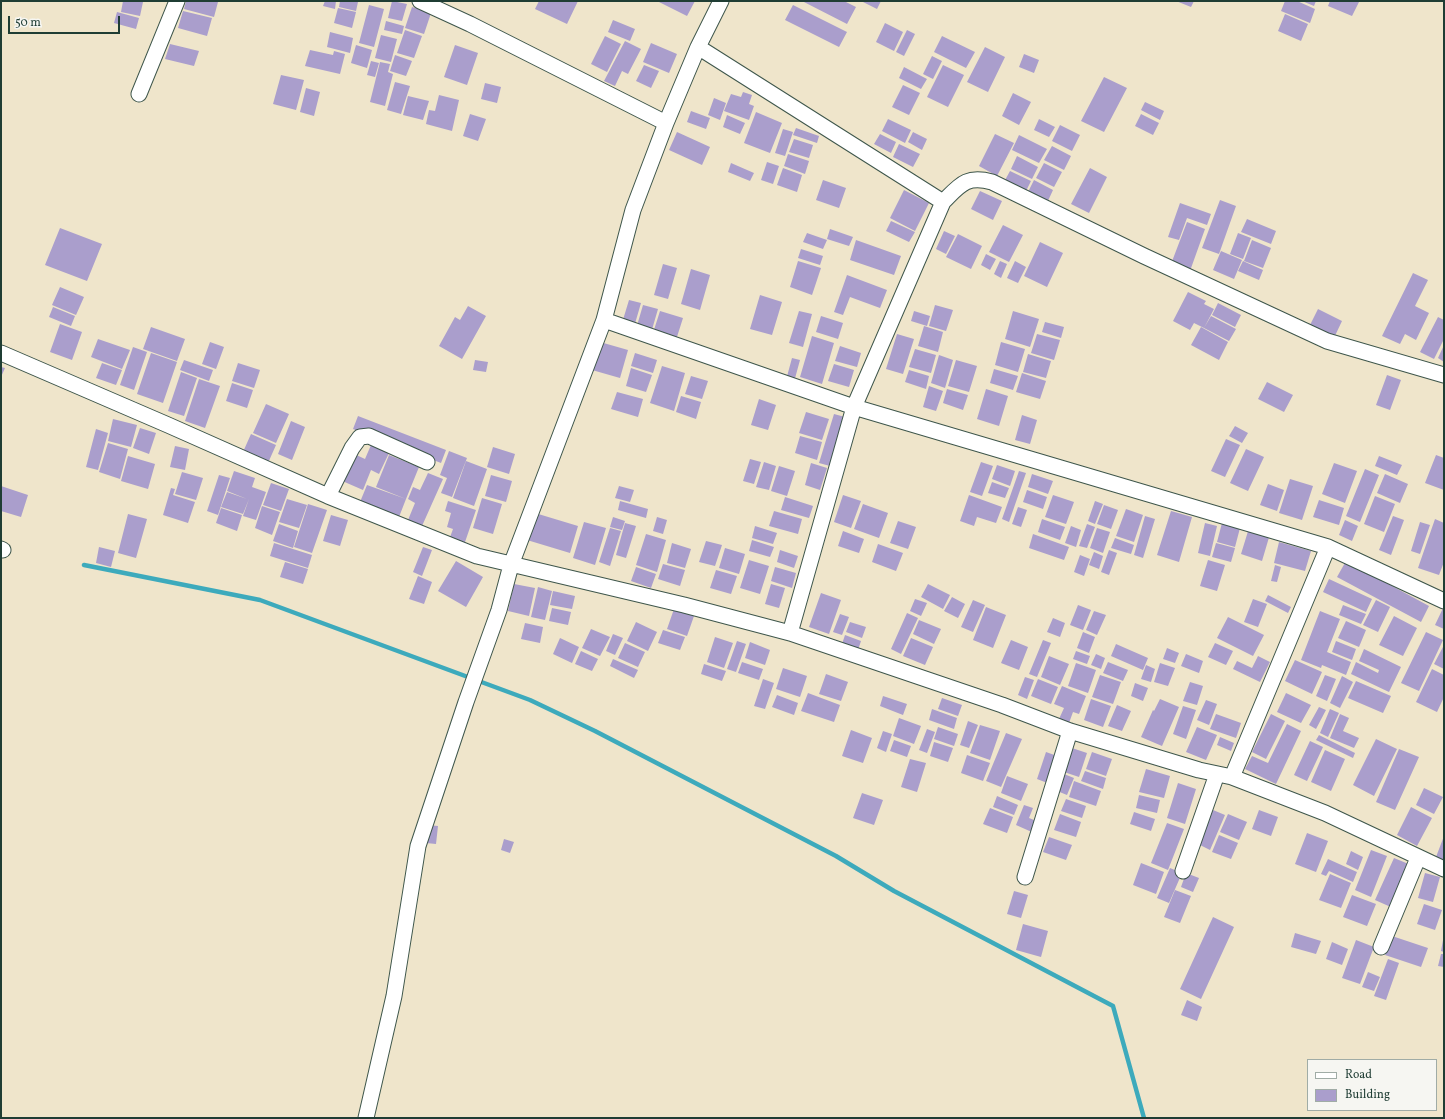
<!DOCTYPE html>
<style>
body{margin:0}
#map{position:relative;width:1445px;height:1119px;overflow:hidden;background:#efe5cb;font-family:Vollkorn,serif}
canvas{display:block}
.frame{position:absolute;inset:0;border:2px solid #1f3d34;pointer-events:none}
.legend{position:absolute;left:1307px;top:1059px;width:130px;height:52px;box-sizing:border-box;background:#f6f6f2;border:1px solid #a0aca6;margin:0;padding:5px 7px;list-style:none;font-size:12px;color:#1f3d34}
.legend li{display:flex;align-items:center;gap:8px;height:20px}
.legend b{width:20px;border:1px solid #a0aca6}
.scale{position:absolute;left:8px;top:16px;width:112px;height:18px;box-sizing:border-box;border:2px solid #1f3d34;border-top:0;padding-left:5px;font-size:12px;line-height:14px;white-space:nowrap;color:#1f3d34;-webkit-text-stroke:3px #f6f6f2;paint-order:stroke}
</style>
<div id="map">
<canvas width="1445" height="1119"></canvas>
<div class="frame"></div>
<ul class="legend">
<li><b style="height:5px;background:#fff"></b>Road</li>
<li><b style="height:11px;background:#aa9ecc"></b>Building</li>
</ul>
<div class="scale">50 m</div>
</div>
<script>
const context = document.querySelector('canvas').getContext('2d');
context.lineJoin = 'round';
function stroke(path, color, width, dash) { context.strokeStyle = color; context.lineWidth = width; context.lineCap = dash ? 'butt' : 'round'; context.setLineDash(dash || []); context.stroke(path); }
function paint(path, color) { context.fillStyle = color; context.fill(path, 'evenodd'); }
stroke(new Path2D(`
 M84 565 260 600 530 700 595 731 836 856 894 891 1113 1006 1144 1118`), '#3daabc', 4.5);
paint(new Path2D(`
 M123 1 143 2 140 16 121 12Z
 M186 1 218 2 214 17 184 9Z
 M325 1H336L335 9 323 6Z
 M340 1 358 2 356 11 339 7Z
 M392 1 407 4 402 21 388 18Z
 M539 1H578L567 24 535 9Z
 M657 1H695L687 16Z
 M802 1H844L856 7 847 24Z
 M861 1H881L877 9Z
 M1176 1H1194L1191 7Z
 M1285 1H1297L1315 9 1310 23 1281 11Z
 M1302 1H1316L1314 6Z
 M1330 1H1357L1359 2 1352 16 1328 6Z
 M369 5 384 9 374 47 359 43Z
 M793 5 847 32 839 47 785 20Z
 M412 7 431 13 424 34 405 28Z
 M338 8 356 12 352 28 334 23Z
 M183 11 212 18 207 36 178 28Z
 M117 12 139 18 136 29 114 23Z
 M1285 14 1308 24 1301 41 1278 31Z
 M613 20 635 29 630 41 608 32Z
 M386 21 404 26 402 34 384 30Z
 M885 23 903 32 894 51 876 42Z
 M405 30 422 36 414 58 397 53Z
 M907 30 915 34 904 56 896 52Z
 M330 32 353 38 350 53 327 47Z
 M381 35 397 39 391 62 375 58Z
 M605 36 621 44 607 72 591 64Z
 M942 36 975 52 966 68 934 52Z
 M625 41 641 49 628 74 622 71 615 86 604 81Z
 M651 43 677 54 669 73 643 62Z
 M170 44 199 51 194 66 165 59Z
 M356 45 372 50 367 68 351 63Z
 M455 45 478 53 467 85 444 77Z
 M985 47 1005 57 988 92 967 82Z
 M310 50 333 55 334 51 345 54 340 74 305 66Z
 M1024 54 1039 60 1034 73 1019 67Z
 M395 55 412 61 406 76 390 71Z
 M932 56 942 61 933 79 923 74Z
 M371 61 379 63 375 77 367 75Z
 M380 62 390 64 388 72 393 74 385 106 370 102Z
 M644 65 659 71 651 88 636 81Z
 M943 65 964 75 948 107 927 97Z
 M904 67 927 79 921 89 899 78Z
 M281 75 304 80 296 110 273 104Z
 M1104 77 1127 88 1104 132 1081 121Z
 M395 82 410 86 401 114 387 110Z
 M485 83 501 87 497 103 481 99Z
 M903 85 920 93 909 115 892 107Z
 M306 88 320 92 314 116 300 112Z
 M743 92 752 95 749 104 754 106 749 120 724 111 731 94 741 97Z
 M1013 93 1031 102 1019 125 1002 116Z
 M439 95 459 100 452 131 426 124 429 110 435 111Z
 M408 96 429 101 423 120 403 115Z
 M714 98 726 103 720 120 708 115Z
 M1145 102 1164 111 1160 120 1141 110Z
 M691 111 710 118 706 129 687 122Z
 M756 112 782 123 770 153 744 143Z
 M470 114 486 119 478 141 463 136Z
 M1141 114 1159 123 1153 135 1135 126Z
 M727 115 745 123 740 134 723 127Z
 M888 119 911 130 905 143 882 131Z
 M1039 119 1055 127 1049 137 1034 130Z
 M1060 125 1080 135 1072 151 1052 141Z
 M796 128 819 136 817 143 793 135Z
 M783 129 793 132 785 156 775 153Z
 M677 132 710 147 702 165 669 150Z
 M913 132 927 139 922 150 908 142Z
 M880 134 896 142 891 153 874 144Z
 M995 134 1014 143 997 176 979 166Z
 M1019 135 1047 149 1039 163 1012 150Z
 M794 139 813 145 809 158 789 152Z
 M899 144 920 154 913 167 893 157Z
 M1052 146 1071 156 1064 170 1044 160Z
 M788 154 809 161 805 174 784 166Z
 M1017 156 1038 167 1032 179 1011 169Z
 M767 162 779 166 773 184 761 180Z
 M731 163 754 173 750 181 728 172Z
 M1044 163 1062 172 1054 187 1036 178Z
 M783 168 802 175 797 192 777 185Z
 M1090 168 1107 177 1089 213 1071 204Z
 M1010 171 1031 181 1025 193 1004 182Z
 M823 180 846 188 839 208 816 200Z
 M1034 180 1053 190 1047 203 1027 194Z
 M904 190 929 203 915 231 890 218Z
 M980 191 1002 201 993 220 971 209Z
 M1220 200 1236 206 1219 254 1202 248Z
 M1180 203 1211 214 1207 225 1187 218 1179 240 1168 237Z
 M1247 219 1276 231 1271 244 1241 232Z
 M891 221 915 232 909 242 886 231Z
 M1187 222 1205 229 1190 271 1171 264Z
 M1003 225 1023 235 1009 262 989 252Z
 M60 228 102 244 87 281 45 265Z
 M830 229 853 237 849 246 827 239Z
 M944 231 955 236 946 254 936 249Z
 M807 233 827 240 823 249 803 242Z
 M1238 233 1251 238 1243 259 1230 254Z
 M958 234 982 246 971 269 946 257Z
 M856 240 901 256 894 275 850 260Z
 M1252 240 1271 248 1263 268 1244 261Z
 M1040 242 1063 253 1047 287 1024 276Z
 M801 249 823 256 820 265 798 258Z
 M1221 251 1242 260 1234 279 1213 270Z
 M986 254 996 259 990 270 981 265Z
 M798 261 821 268 812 295 790 287Z
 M1000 261 1007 264 1001 278 994 274Z
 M1015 261 1026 267 1018 283 1007 278Z
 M1243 261 1263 270 1259 280 1238 271Z
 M663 264 677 268 668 299 654 295Z
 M691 269 710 275 700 310 681 304Z
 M1413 273 1428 280 1415 306 1429 313 1416 340 1405 334 1400 344 1382 336Z
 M847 275 887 290 880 308 850 297 843 315 834 312Z
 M60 287 84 297 76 315 52 305Z
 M1188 292 1206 301 1204 304 1214 309 1204 328 1194 323 1190 330 1173 321Z
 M760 295 782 302 772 335 750 329Z
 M629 300 641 303 634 327 622 323Z
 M1218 303 1241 315 1235 327 1212 315Z
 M643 305 658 309 651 333 636 329Z
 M935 305 953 310 946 331 929 326Z
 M468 306 486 316 462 359 439 346 455 317 460 320Z
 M53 307 75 316 71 326 49 317Z
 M1318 309 1342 321 1333 340 1320 334 1322 330 1310 325Z
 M660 311 683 318 676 340 653 333Z
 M799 311 812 314 803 347 789 343Z
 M914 311 930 316 927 326 911 321Z
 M1013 311 1039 319 1030 347 1005 339Z
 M821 316 843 323 838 339 816 332Z
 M1211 316 1236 329 1229 341 1204 328Z
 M1438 317 1444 320V339L1434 359 1420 352Z
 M1045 322 1064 327 1061 338 1042 332Z
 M60 324 82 332 72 360 50 352Z
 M924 326 943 332 938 352 918 346Z
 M151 327 185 339 177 361 143 349Z
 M1201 327 1228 342 1219 360 1191 345Z
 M897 334 914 339 903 374 886 369Z
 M1037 334 1060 340 1054 360 1031 353Z
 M812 336 834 343 822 384 800 377Z
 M98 339 130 350 122 369 91 357Z
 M210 342 224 347 216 369 202 364Z
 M600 342 628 350 620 378 592 370Z
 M1001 342 1025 349 1018 372 995 365Z
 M1444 345V362L1438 358Z
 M840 346 861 353 857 367 835 361Z
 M133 347 147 352 134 390 120 385Z
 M915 349 936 355 931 373 909 367Z
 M151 353 177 362 163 403 137 394Z
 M635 353 657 360 653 373 631 366Z
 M1028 354 1051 361 1046 378 1023 372Z
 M939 355 953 360 945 388 931 383Z
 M792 358 800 360 794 382 786 380Z
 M184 360 213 370 209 381 180 370Z
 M475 360 488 362 486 372 473 370Z
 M956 360 977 366 969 392 948 386Z
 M102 363 122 370 116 385 96 378Z
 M238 363 260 370 254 388 232 381Z
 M834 364 854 370 849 387 828 381Z
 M662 366 685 373 674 411 650 403Z
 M1 367 5 368 1 377Z
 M631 368 652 375 646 392 626 386Z
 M994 369 1018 376 1013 390 990 383Z
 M909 370 929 376 926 389 905 382Z
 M181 372 197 378 184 416 168 411Z
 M1022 373 1046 381 1040 399 1016 392Z
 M1387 375 1401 380 1390 410 1376 405Z
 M691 376 708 381 702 399 685 394Z
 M199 379 220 386 205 428 185 421Z
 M1267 382 1293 395 1284 412 1258 399Z
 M232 383 253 390 247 408 226 401Z
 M929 386 943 391 936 411 923 407Z
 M947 389 968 395 963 410 943 403Z
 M986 389 1008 396 999 426 977 419Z
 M617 392 643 399 638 417 611 409Z
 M681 396 701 402 696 419 676 412Z
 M759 399 776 405 768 430 751 425Z
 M266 404 289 414 276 443 253 433Z
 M806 412 829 419 822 440 799 433Z
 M834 414 845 417 830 466 819 463Z
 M1022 415 1037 420 1030 444 1015 440Z
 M358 416 446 450 441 463 353 429Z
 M113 419 137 425 131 447 108 441Z
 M291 421 305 427 292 460 278 454Z
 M1235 426 1248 433 1242 443 1229 436Z
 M140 428 156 433 149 454 133 448Z
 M96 429 108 433 98 470 86 467Z
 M251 434 276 445 268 463 243 452Z
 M800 436 822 442 817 460 795 453Z
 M1226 439 1240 445 1225 477 1211 471Z
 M108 443 128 449 120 479 99 472Z
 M371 445 389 453 379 474 371 470 363 490 340 480 352 453 365 459Z
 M175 446 189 449 185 470 170 467Z
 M493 447 515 454 509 474 487 467Z
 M1246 449 1264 457 1248 491 1230 483Z
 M449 451 467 458 452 497 441 493 447 478 440 475Z
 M389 455 419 467 406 499 376 487Z
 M1436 455 1444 458V490L1425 483Z
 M128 456 155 464 148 489 121 481Z
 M1379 456 1402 465 1397 475 1375 466Z
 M750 459 761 462 754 484 743 481Z
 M466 461 487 469 474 506 453 498Z
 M764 462 776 466 769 490 756 487Z
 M981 462 993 466 982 496 970 492Z
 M811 463 827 468 820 490 805 485Z
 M1334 463 1357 471 1345 503 1322 494Z
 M997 465 1015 471 1010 486 992 479Z
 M779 466 795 471 787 496 771 491Z
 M1365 469 1379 475 1360 522 1346 516Z
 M234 471 255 478 252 487 266 492 256 520 243 516 249 499 243 514 221 507 227 492 247 499 227 491Z
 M1019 471 1026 473 1009 522 1002 519Z
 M182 472 203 478 196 500 175 494Z
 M428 473 443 479 422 526 408 520 415 503 408 499 413 487 420 490Z
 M1032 474 1053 481 1048 494 1028 487Z
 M1385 474 1408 484 1400 503 1377 493Z
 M219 475 230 478 218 515 207 511Z
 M491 475 512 481 506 502 485 496Z
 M1290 479 1313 486 1302 520 1279 513Z
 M992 482 1009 488 1005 498 988 493Z
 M271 483 289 489 281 511 263 505Z
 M1268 484 1284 490 1277 511 1260 505Z
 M367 485 406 499 399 517 360 502Z
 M1 486 28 495 21 517 1 511Z
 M619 486 634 490 630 502 615 498Z
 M171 488 175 489 173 495 195 502 188 523 163 515Z
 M1027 490 1047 497 1043 509 1023 502Z
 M843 495 861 501 851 528 834 522Z
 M969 495 1002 507 996 523 977 517 974 526 960 521Z
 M1053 495 1074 502 1066 524 1045 517Z
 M1375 496 1395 504 1384 532 1364 524Z
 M785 497 813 506 809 518 781 510Z
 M482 498 502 504 493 534 473 528Z
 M287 499 307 505 299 528 279 522Z
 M1319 500 1344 508 1339 525 1313 517Z
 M448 501 476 510 464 545 449 540 453 529 447 527 451 513 445 511Z
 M620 501 648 509 646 518 618 510Z
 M1095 501 1103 504 1095 524 1088 521Z
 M308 504 327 510 312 553 294 547Z
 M863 504 888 513 879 538 854 529Z
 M1104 505 1118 510 1111 529 1097 524Z
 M262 506 280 512 272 535 255 528Z
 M1018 507 1027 510 1021 527 1012 524Z
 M221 508 242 515 237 531 216 523Z
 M1126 509 1143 515 1134 542 1116 536Z
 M774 511 802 519 798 534 769 526Z
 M1171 511 1192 517 1179 562 1157 555Z
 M535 513 578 526 570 553 527 540Z
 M128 514 147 519 136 558 118 553Z
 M331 515 348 520 340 546 323 541Z
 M1145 516 1155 519 1143 558 1134 555Z
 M1393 516 1404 520 1391 555 1379 550Z
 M613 517 625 521 622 530 610 527Z
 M657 517 667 520 663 534 653 531Z
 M1042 519 1065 527 1060 540 1038 532Z
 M1435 519 1444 523V562L1439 575 1418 568Z
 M1345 520 1358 526 1352 541 1339 535Z
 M898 521 916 527 908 549 890 543Z
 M584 522 606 528 595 565 573 558Z
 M1420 522 1430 525 1420 554 1411 551Z
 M625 523 636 526 626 558 616 555Z
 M1205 523 1217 526 1210 556 1198 553Z
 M1222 523 1240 528 1235 547 1217 542Z
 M279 524 298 531 293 548 273 541Z
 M1087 524 1095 527 1087 548 1079 546Z
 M755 526 777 533 773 544 752 538Z
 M1071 526 1081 530 1076 547 1065 543Z
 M610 528 621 531 610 566 599 562Z
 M1097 528 1110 532 1103 553 1090 548Z
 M1249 528 1270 534 1262 561 1241 554Z
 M843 531 864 539 859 553 838 546Z
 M646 534 666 540 657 572 636 565Z
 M1033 534 1069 547 1064 560 1029 548Z
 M1115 538 1134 545 1131 554 1111 548Z
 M752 540 774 547 770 557 749 551Z
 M706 541 722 545 715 566 699 562Z
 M1279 542 1311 551 1305 571 1274 563Z
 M274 543 312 555 308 568 270 556Z
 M672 543 691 549 685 568 667 563Z
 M1216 543 1235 548 1231 562 1212 557Z
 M878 544 903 553 896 571 872 562Z
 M99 547 115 551 111 567 96 563Z
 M423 547 432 550 422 576 413 572Z
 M725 548 745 554 739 574 719 568Z
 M780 550 798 556 794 568 777 562Z
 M1109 550 1117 553 1109 575 1101 572Z
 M1094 552 1103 556 1099 569 1089 565Z
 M1080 555 1090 559 1084 576 1074 572Z
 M749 560 769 566 760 594 740 588Z
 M1208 560 1225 565 1217 591 1200 586Z
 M456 561 483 577 466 607 438 591Z
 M1346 561 1429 606 1421 622 1337 577Z
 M285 562 308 569 303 584 280 577Z
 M663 564 685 570 680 586 658 579Z
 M1275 565 1281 567 1277 582 1271 581Z
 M636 567 656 574 651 588 631 581Z
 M775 567 796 573 792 588 771 581Z
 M716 570 737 576 731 594 710 588Z
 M418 576 432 582 424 604 409 599Z
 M1329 579 1372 599 1366 612 1323 592Z
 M514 584 535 588 529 616 508 611Z
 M771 584 785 588 779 608 765 604Z
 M928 584 950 595 943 609 921 597Z
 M538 587 552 591 545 620 531 617Z
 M553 591 575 596 572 609 550 605Z
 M821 593 841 600 829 634 809 627Z
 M1268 595 1291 607 1288 613 1265 601Z
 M952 597 965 604 958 618 944 611Z
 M915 599 927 603 921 616 910 611Z
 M1253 599 1267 604 1258 627 1244 622Z
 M973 600 985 605 973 632 961 627Z
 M1376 600 1390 607 1378 632 1363 625Z
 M1078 605 1091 610 1083 630 1070 625Z
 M1343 605 1366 614 1361 624 1339 615Z
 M1444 606V629L1435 625Z
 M986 607 1006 615 993 648 973 640Z
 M552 608 571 612 568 625 549 621Z
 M674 609 694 616 687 636 667 629Z
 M1094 611 1106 615 1097 635 1086 630Z
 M1320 611 1340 619 1327 652 1351 662 1346 675 1322 665 1321 668 1301 660Z
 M907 613 918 618 901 654 891 649Z
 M840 614 849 617 842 635 833 632Z
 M1394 616 1417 628 1403 656 1379 645Z
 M1228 617 1264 635 1253 656 1217 638Z
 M1053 618 1065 623 1060 637 1047 632Z
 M919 620 941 629 934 644 913 634Z
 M1346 621 1366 630 1359 647 1338 638Z
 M636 622 657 632 648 651 627 641Z
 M850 622 866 627 862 638 846 632Z
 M525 623 543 627 540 643 521 639Z
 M591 629 610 637 600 656 582 648Z
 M663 630 685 637 680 650 658 643Z
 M1083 632 1095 637 1089 653 1077 648Z
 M1426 632 1443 640 1419 691 1401 683Z
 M613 634 623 638 615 655 606 651Z
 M845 635 861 641 858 650 842 644Z
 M715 637 733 643 724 668 707 662Z
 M560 638 579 647 572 663 553 654Z
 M911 638 933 647 925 665 903 656Z
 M1011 640 1028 647 1019 670 1001 663Z
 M1043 640 1051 643 1037 677 1029 674Z
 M737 641 746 644 736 672 727 669Z
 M1336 641 1356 649 1352 660 1332 652Z
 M750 642 770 650 765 665 745 658Z
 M625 643 645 652 638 667 618 658Z
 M1215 643 1233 651 1226 665 1208 657Z
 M1116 644 1148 658 1143 670 1111 656Z
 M1444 645V669L1434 664Z
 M1167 648 1179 653 1175 663 1163 659Z
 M1364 649 1401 667 1389 692 1351 674 1356 662 1378 673 1379 670 1359 661Z
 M581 651 598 659 592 671 575 664Z
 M1076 651 1090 656 1087 664 1073 659Z
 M1096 654 1105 658 1101 669 1091 665Z
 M1186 654 1203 661 1199 673 1181 666Z
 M1049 656 1069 664 1060 685 1041 677Z
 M1258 656 1270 662 1260 682 1233 669 1237 661 1252 668Z
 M613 659 638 670 634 678 610 666Z
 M1295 660 1322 672 1312 694 1285 681Z
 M742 662 763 669 759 680 738 673Z
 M1108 662 1128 670 1123 681 1103 673Z
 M1076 663 1096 670 1088 693 1068 686Z
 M1160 663 1175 668 1168 686 1154 682Z
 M704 664 726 671 722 681 701 674Z
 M1146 665 1155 669 1151 682 1141 679Z
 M783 668 807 676 800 697 776 689Z
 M1432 669 1444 675V697L1437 712 1416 702Z
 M826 674 848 682 841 701 819 694Z
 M1100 675 1121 682 1113 704 1092 697Z
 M1325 675 1336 679 1327 701 1316 696Z
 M1342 676 1353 682 1340 708 1330 703Z
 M1025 677 1034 680 1027 699 1018 695Z
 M763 679 774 683 765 709 754 706Z
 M1038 679 1058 687 1051 704 1031 696Z
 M1356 681 1391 696 1383 713 1348 698Z
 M1190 682 1203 686 1197 705 1183 701Z
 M1135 683 1148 688 1143 701 1131 696Z
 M1062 686 1086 696 1079 714 1073 712 1069 723 1059 719 1064 708 1054 704Z
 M808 693 840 705 834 722 801 711Z
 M1286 693 1311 705 1301 723 1277 712Z
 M777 695 798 703 794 715 772 707Z
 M883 696 907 704 903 715 880 706Z
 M942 698 962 705 958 716 938 709Z
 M1091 699 1111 706 1103 727 1084 720Z
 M1160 699 1179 707 1162 746 1141 737 1153 710 1154 711Z
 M1206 700 1217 704 1209 725 1197 720Z
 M1117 705 1131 711 1122 731 1108 726Z
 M1183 706 1196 710 1186 739 1173 734Z
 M1319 707 1326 710 1316 729 1309 725Z
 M932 709 957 718 954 729 929 720Z
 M1330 709 1339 713 1328 737 1320 733Z
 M1216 714 1241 723 1236 738 1210 729Z
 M1271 714 1285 721 1266 759 1252 752Z
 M1340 714 1349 718 1343 731 1359 738 1354 748 1330 738Z
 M899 718 921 726 914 744 893 736Z
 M968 721 978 725 969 748 960 745Z
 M1287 724 1301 731 1276 784 1245 769 1252 756 1268 763Z
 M980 725 1000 731 990 760 970 753Z
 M938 727 958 734 954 746 934 739Z
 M1197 727 1217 735 1206 760 1186 752Z
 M927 729 935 732 927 753 919 750Z
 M851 730 872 738 863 763 842 756Z
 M883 731 892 734 886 752 877 748Z
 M1006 733 1022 739 1001 787 986 781Z
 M1319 735 1355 753 1353 758 1316 740Z
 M1220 737 1234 743 1231 751 1217 745Z
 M1376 739 1397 749 1374 796 1353 785Z
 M894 740 911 746 907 757 890 751Z
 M1310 741 1323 747 1307 781 1294 775Z
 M934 742 953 748 948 762 930 756Z
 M1072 748 1087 753 1079 777 1064 772Z
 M1399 749 1419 757 1395 810 1376 802Z
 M1325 750 1345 759 1331 791 1311 782Z
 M1046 752 1060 757 1050 784 1037 779Z
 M1092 752 1112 759 1106 776 1086 769Z
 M967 755 990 763 983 781 961 773Z
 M910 759 926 763 917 792 901 787Z
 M1146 769 1170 776 1164 798 1139 792Z
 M1085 771 1106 778 1103 789 1081 781Z
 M1064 774 1074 778 1067 795 1057 791Z
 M1007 776 1028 784 1021 801 1001 793Z
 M1074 781 1101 791 1096 806 1069 797Z
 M1178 783 1196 789 1185 824 1167 818Z
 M1424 788 1443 797 1434 814 1416 805Z
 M862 793 883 800 874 825 853 818Z
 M1139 795 1160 800 1157 813 1136 808Z
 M997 796 1018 805 1014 815 993 807Z
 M1066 799 1086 806 1082 818 1061 811Z
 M1024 805 1033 808 1029 818 1039 822 1034 833 1016 825Z
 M1411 807 1432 818 1417 846 1397 835Z
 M990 808 1013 817 1007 833 983 824Z
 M1213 810 1225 815 1210 850 1198 844Z
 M1259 810 1278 817 1271 836 1252 829Z
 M1134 812 1155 819 1151 831 1130 824Z
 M1060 814 1081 822 1076 837 1054 830Z
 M1228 814 1247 822 1239 840 1220 832Z
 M1167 823 1184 829 1168 870 1151 863Z
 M428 825 438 826 436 844 426 843Z
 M1307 833 1328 841 1316 872 1295 864Z
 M1219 835 1238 843 1231 859 1212 852Z
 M1444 836V861L1436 857Z
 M1049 837 1072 845 1066 860 1043 852Z
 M504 839 514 842 510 853 501 850Z
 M1371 850 1387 856 1371 897 1355 890Z
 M1351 851 1363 857 1358 870 1346 864Z
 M1394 858 1411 865 1393 908 1375 900Z
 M1328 859 1357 872 1353 882 1329 871 1326 876 1321 874Z
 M1141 863 1164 872 1156 894 1133 885Z
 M1170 868 1182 873 1169 903 1157 898Z
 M1186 873 1199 878 1193 892 1181 887Z
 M1425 873 1440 877 1433 902 1418 898Z
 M1330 874 1351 883 1341 908 1319 900Z
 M1175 890 1191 896 1180 923 1164 917Z
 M1014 891 1028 895 1021 918 1007 914Z
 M1352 895 1376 904 1367 926 1343 917Z
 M1424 904 1442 910 1435 930 1417 924Z
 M1213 917 1234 927 1201 999 1180 989Z
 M1023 924 1048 931 1041 957 1016 950Z
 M1295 933 1321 941 1316 954 1291 947Z
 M1392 936 1428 948 1421 967 1385 955Z
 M1356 940 1374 947 1360 984 1342 978Z
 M1443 940H1444V952L1441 951Z
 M1332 942 1348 949 1342 965 1326 959Z
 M1441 954H1444V967L1438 966Z
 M1388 959 1399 963 1386 1000 1374 996Z
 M1368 972 1380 977 1374 991 1362 987Z
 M1187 1000 1202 1007 1197 1021 1181 1015Z`), '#aa9ecc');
const minor = new Path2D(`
 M420 1 470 24 666 123
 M698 47 943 202
 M139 94 177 1
 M604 320 854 407 1328 547 1444 601
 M1 353 168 425 328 496 477 556 684 605 790 633 1002 705 1070 731 1199 770 1232 777 1325 813 1444 869
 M328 496 352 448 360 437 369 436 427 462
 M1 549 3 550
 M790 633 854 407 943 202C960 185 966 175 992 182L1144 256 1327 341 1444 375
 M1232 777 1328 547
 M1183 871 1217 774
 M1025 877 1070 731
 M1381 947 1418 858
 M366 1118 394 996 418 846 466 702 499 610 511 565 604 320 633 210 666 123 698 47 721 1`);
stroke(minor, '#3e564b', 17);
stroke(minor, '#fff', 15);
</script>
